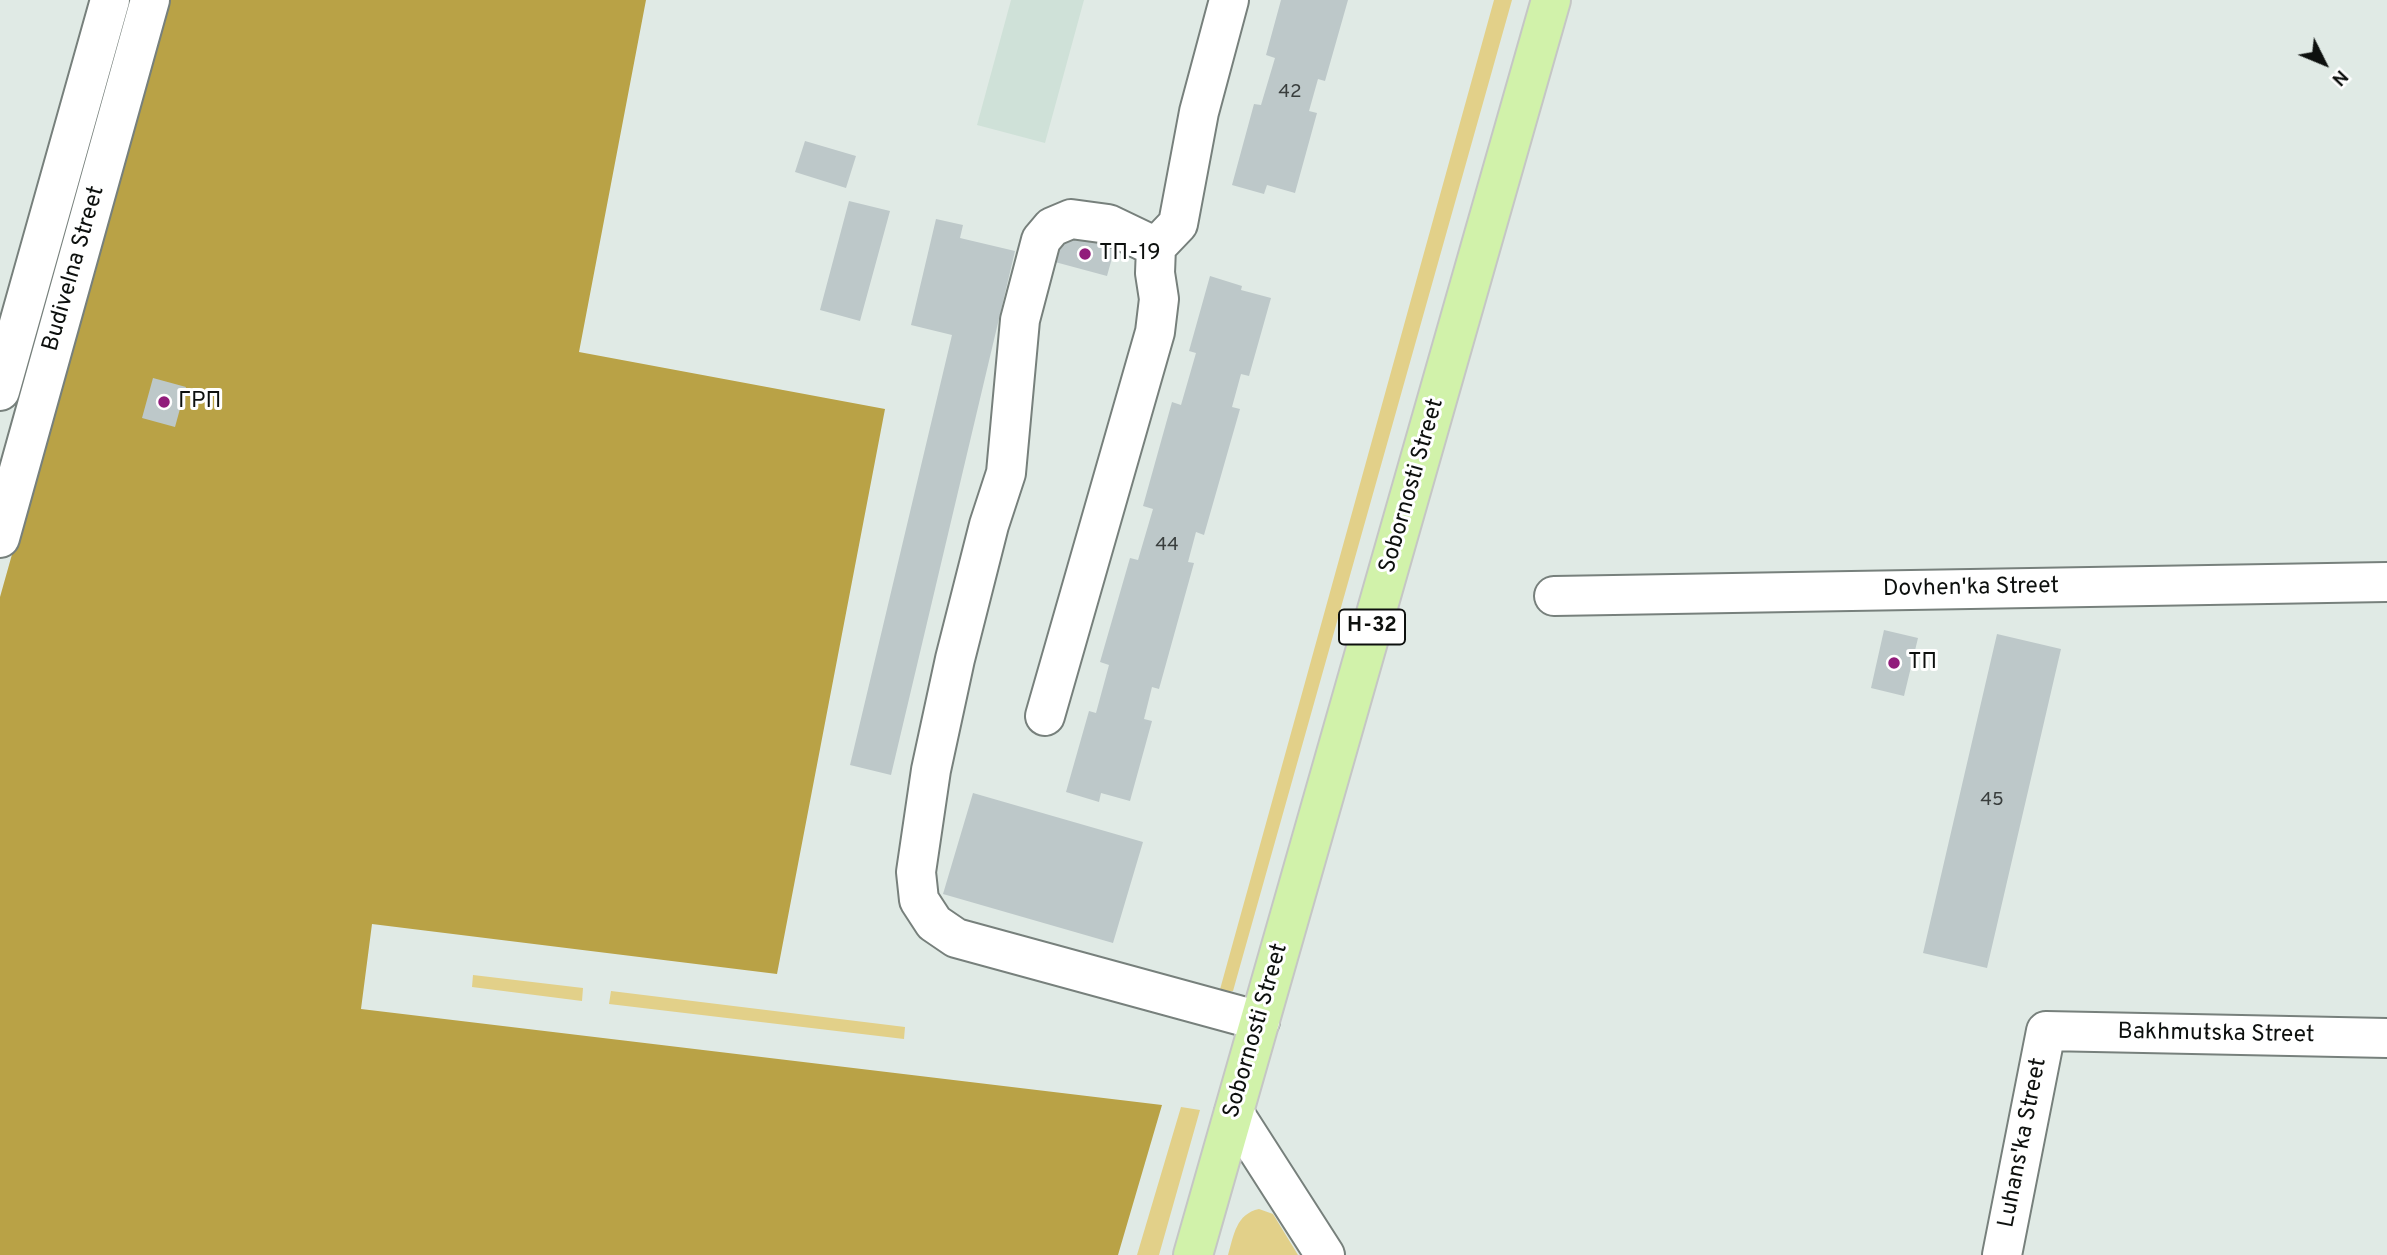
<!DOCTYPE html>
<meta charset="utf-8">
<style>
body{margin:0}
#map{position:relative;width:2387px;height:1255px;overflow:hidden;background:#e0eae5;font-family:Overpass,sans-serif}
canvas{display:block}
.north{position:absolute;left:2289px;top:28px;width:70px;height:70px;-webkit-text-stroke:5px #fff;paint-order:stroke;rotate:133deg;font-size:19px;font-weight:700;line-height:28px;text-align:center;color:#0d100e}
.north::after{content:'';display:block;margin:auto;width:24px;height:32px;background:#0d100e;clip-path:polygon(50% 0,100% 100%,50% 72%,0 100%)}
</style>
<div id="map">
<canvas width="2387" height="1255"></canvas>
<div class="north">N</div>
</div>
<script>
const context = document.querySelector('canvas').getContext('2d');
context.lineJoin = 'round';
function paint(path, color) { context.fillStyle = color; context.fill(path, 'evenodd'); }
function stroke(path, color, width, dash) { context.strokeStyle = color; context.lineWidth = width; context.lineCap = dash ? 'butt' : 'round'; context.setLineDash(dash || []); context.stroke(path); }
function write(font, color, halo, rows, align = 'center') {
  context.font = font + ' Overpass,sans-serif'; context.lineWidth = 6; context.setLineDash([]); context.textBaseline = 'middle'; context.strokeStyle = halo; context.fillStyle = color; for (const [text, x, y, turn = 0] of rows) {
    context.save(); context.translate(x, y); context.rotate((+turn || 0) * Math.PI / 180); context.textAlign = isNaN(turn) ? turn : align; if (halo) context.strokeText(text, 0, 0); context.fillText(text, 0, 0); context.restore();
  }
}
paint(new Path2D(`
 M1011 0H1084L1045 143 977 125Z`), '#cfe1d8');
paint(new Path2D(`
 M1494 0H1512L1233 991 1219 993Z
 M473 975 583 988 582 1001 472 987Z
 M611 991 905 1027 904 1039 609 1004Z
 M1181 1107 1200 1110 1159 1255H1137Z
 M1259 1209 1273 1214 1298 1255H1228C1234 1235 1236 1214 1259 1209Z`), '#e2d089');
paint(new Path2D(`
 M168 0H646L579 352 885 409 777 974 372 924 361 1009 1162 1105 1118 1255H0V597Z`), '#b9a246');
paint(new Path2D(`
 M1281 0H1348L1325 81 1318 79 1309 111 1317 113 1295 193 1267 185 1264 194 1232 185 1254 104 1261 105 1275 58 1266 55Z
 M805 141 856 156 846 188 795 172Z
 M849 201 890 211 860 321 820 310Z
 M936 219 963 225 960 238 1015 251 891 775 850 765 952 335 911 325Z
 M1064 233 1115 247 1107 276 1055 262Z
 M1210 276 1242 286 1241 290 1271 298 1249 376 1241 374 1232 407 1240 409 1204 535 1196 532 1188 562 1194 563 1159 689 1152 687 1144 719 1152 721 1130 801 1101 793 1099 802 1066 792 1089 711 1096 713 1109 665 1100 662 1130 558 1138 560 1153 509 1143 506 1172 402 1181 405 1196 353 1189 351Z
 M153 378 186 387 175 427 142 418Z
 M1884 630 1918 638 1904 696 1871 688Z
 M1997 634 2061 649 1987 968 1923 953Z
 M973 793 1143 842 1113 943 943 894Z`), '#bdc8c9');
const minor = new Path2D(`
 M1156 247 1108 224 1071 219 1052 227 1041 240 1020 320 1006 473 989 525 955 659 931 770 916 872 919 900 934 923 956 938 1260 1021
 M0 391 110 0
 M0 538 150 0
 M1554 596 2387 582
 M1045 716 1155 332 1159 299 1155 273 1156 247 1178 224 1199 112 1229 0
 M1234 1113 1325 1255
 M2002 1255 2046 1031 2387 1038`);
const major = new Path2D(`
 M1193 1255 1551 0`);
stroke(minor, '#77807c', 42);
stroke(major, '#c5c6c5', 42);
stroke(minor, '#fff', 38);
stroke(major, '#d1f2aa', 38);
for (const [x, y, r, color] of [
 [1085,254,7,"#911c7b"],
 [164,402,7,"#911c7b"],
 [1894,663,7,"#911c7b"]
]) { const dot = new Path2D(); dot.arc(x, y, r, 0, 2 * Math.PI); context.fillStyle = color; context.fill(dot); stroke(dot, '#fff', 2.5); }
write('19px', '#393e3d', null, [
 ["42",1290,93],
 ["44",1167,546],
 ["45",1992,801]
]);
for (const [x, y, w] of [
 [1372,627,66]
]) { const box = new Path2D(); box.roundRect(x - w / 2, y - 17.5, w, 35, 5); context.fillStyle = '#fff'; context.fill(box); stroke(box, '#0d100e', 2); }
write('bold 21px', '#0d100e', null, [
 ["Н-32",1372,627]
]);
write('23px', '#0d100e', '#fff', [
 ["ТП-19",1099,254],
 ["ГРП",178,402],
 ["ТП",1908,663]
], 'left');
write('23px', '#0d100e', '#fff', [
 ["Budivelna Street",75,269,-74],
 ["Sobornosti Street",1413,486,-74],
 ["Dovhen'ka Street",1971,589,-1],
 ["Sobornosti Street",1257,1031,-74],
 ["Bakhmut·ska Street",2216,1035,1],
 ["Luhans'ka Street",2024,1143,-79]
]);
</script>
